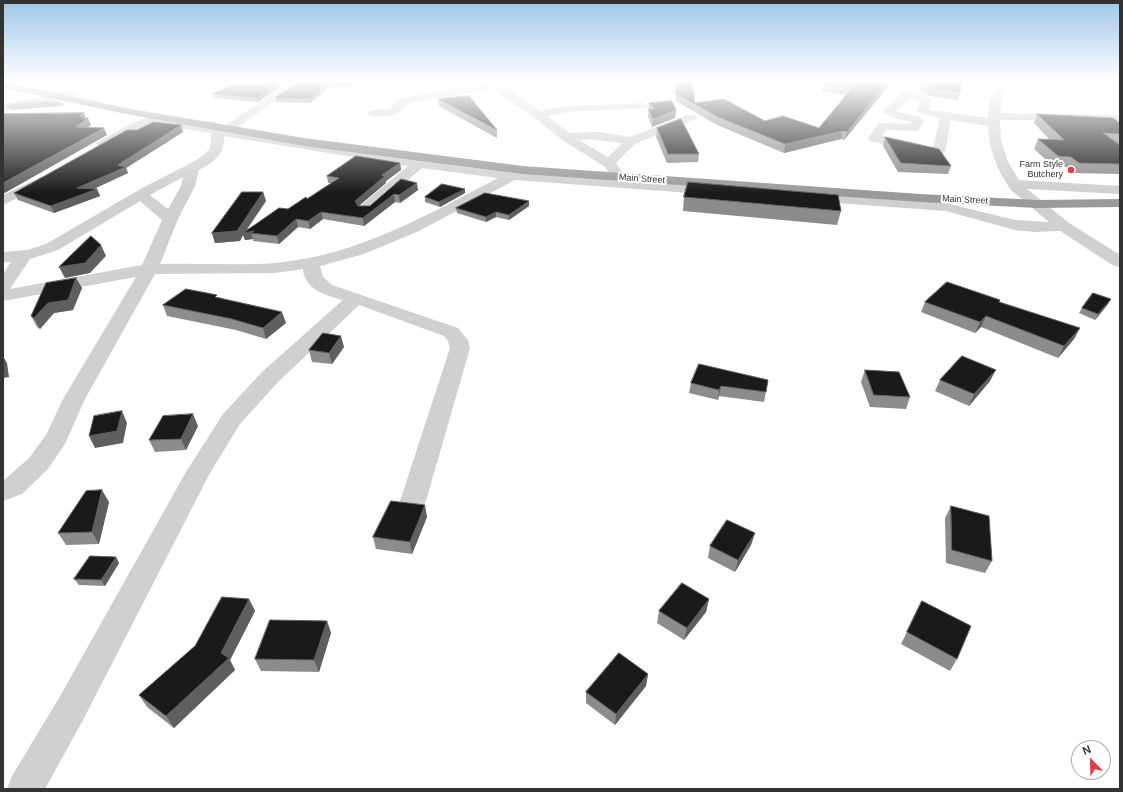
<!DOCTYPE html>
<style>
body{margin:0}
#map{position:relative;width:1123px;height:792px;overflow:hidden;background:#fff;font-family:Arial,sans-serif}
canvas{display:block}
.frame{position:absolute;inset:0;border:4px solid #333;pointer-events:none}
.north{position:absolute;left:1071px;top:740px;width:40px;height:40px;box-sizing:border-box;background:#fff;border:1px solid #adadad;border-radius:50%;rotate:337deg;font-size:11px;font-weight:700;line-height:16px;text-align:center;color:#333}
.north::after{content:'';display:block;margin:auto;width:14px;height:18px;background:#e63946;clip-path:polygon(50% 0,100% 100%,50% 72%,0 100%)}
</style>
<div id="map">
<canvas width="1123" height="792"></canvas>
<div class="frame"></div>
<div class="north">N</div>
</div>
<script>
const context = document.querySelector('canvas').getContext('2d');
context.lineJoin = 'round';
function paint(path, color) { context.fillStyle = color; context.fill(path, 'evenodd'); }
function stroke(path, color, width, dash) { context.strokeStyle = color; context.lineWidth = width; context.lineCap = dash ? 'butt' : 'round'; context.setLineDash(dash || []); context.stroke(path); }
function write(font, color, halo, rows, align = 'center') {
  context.font = font + ' Arial,sans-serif'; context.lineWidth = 4; context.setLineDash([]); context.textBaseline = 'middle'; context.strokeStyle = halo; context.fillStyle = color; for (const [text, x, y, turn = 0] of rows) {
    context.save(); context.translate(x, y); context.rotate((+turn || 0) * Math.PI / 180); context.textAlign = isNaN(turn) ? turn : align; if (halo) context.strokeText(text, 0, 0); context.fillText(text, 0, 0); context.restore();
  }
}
paint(new Path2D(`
 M72 82H303L233 130 419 160 511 171 516 170 522 172 614 179 604 166 562 140 534 117 492 89 412 102C404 105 404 108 398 113 393 118 371 118 367 113L373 110 390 109 397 100 407 97 484 84 483 82H496L540 111 566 106 643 103 649 106 647 108 566 112 547 116 569 133 598 132 630 137 687 115H695L697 117 695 119 635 144 616 163 626 177 624 180 717 187 722 188 724 191 722 194 717 195 515 180 419 231 364 254 320 266 323 277 332 285 458 328 468 340 470 348 426 501 422 508 413 511 404 508 400 501 450 348 448 341 444 336 359 305 278 382 240 424 210 473 83 720 45 789H7L12 776 59 698 186 472 223 414 262 372 343 300C326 296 304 289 303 269L275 273 155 274 85 399 65 444 47 470 22 494 3 501V481L29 458 46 435 63 399 136 277 3 301V274L11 262H3V252L28 250 46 244 144 187 197 160 209 150 211 143V133L153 124 107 147H99L97 144 99 141C117 132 149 111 169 116L170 120 207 126 209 122C217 120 217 125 222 128L284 86 92 89ZM224 136 408 166 360 206 357 209 360 212H370L422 168 498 178C427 215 356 256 275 263 237 266 198 263 160 264L178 219 195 186 199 170C213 163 226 153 224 136ZM591 139 622 143 608 157 579 140ZM183 177 181 186 168 209 150 195ZM140 201 162 220 142 265 10 289 30 259 58 250Z
 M1001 82H1012L1003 92 1000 113 1120 115V121L1000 120 1001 140 1008 162 1019 180 1120 186V194L1027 189 1069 223 1120 255V267L1114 266 1060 231 1033 232 1015 230 946 211 809 201 804 200 802 197 804 194 809 193 946 203 1015 220 1049 222 1011 190C997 170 989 150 988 126L951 120 945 151 944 154 935 157 870 141 868 138 879 123 910 124 912 122 894 118 883 112 903 92 925 94 931 100 930 110 988 118C988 104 990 93 1001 82ZM910 98 920 101 917 111 919 113 940 118 933 149 882 136 886 130 918 131 924 121 920 117 896 111Z
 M73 91 77 92 78 94 77 96 3 110V104Z
 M41 177 46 178 48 181 46 184 3 205V195Z`), '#d0d0d0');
paint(new Path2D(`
 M3 82 131 109 304 138 523 166 920 194 1037 200 1120 199V207L1037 208 920 202 523 174 304 146 131 115 3 88Z
 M58 101 64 104 62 106 12 110 6 107 12 104Z`), '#9a9a9a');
paint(new Path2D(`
 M299 82H356L351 87H329L310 103 276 102 275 98Z
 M675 82H692L695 103 765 121 819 128 846 95 822 91 824 84 892 82 844 140 841 139 784 153 717 125 676 101Z
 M903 82H961L960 92 958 100 929 96 925 93 920 92 921 85Z
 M278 84 279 88 258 102 214 98 212 94Z
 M438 99 497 130V138L439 106Z
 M649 103 676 110 675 118 652 127 648 117Z
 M1037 114 1120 123V144H1119L1120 145V174L1074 173 1066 167H1054L1034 149 1038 139 1050 140 1034 123Z
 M181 125 183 132 126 168 128 173 94 189H97L100 196 54 213 18 200 14 193 137 130Z
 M657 128 699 154 698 162 667 163 656 137Z
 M885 137 951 166 948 174 898 172 883 146Z
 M400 163 401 170 386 181V183L359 206H370L401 179 418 190 400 203 395 202 364 226 323 219 310 229 298 227 279 244 253 241V239L245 240 243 235 240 241 215 243 212 233 263 192 266 201 247 229 307 199 331 183H328L327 176Z
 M465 189V193L440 207 425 202V197Z
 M684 197 841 211 837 225 683 211Z
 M529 206 509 220 496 217 486 222 457 213 456 208Z
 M76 278 82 288 73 310 54 313 40 329 37 327 31 316Z
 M218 297 286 323 266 339 236 330 167 316 163 305Z
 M1111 299 1108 304 1095 320 1079 313 1082 308Z
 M925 302H1000L1080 328 1074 339 1058 358 981 327 975 333 921 312Z
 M344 347 332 364 312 362 309 350Z
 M865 370 910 397 906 409 870 407 861 382Z
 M768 380 764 402 719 396 718 400 689 393 691 383Z
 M940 380 990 381 969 406 935 391Z
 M198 426 186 450 155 452 149 440Z
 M109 502 99 544 66 545 58 533Z
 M951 506 992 561 985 573 946 563 945 518Z
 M427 517 412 554 376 549 373 537Z
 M755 533 751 545 735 572 708 558 710 546Z
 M116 557 119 563 105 586 79 585 74 579Z
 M249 599 255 611 230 660 235 670 174 728 147 707 139 695Z
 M709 599 706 612 684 640 657 623 659 611Z
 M922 601 957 659 950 671 901 644Z
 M327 621 331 633 319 672 261 671 255 659Z
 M648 674 646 686 615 725 586 703V692Z`), '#8c8c8c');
paint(new Path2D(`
 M352 82H356L351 87 350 84Z
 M888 82H892L844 140 847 132Z
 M328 83 329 87 310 103 309 99Z
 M278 84 279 88 258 102 257 98Z
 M676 110 675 118 652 127 653 119Z
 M84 113 86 119 88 118 91 125 80 134 76 127 80 116Z
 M181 125 183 132 126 168 128 173 80 195 77 188 118 165Z
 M104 128 107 135 3 194V183Z
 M843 131 841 139 784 153 785 144Z
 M400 163 401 170 386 181V183L356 208 355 201 382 175Z
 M417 183 418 190 400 203 399 195Z
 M97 189 100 196 54 213 51 206Z
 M465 189V193L440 207 439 202Z
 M263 192 266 201 245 232 254 231 251 233 253 239 245 240 243 235 240 241 215 243 212 233Z
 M394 194 395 202 364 226 363 218Z
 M529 201V206L509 220V215Z
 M321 212 323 219 310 229 308 221Z
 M496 212V217L486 222V217Z
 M296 219 298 227 279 244 277 236Z
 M101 245 106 256 90 273 65 278 59 267Z
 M76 278 82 288 73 310 54 313 40 329 34 318 48 303Z
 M1111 299 1108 304 1095 320 1098 314Z
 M282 312 286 323 266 339 263 328Z
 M986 316 981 327 975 333 980 322Z
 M1080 328 1074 339 1058 358 1064 346Z
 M341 336 344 347 332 364 329 353Z
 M3 356 7 363 9 377 3 378Z
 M996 370 990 381 969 406 974 394Z
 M721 386 719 396 718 400 719 390Z
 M122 411 127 423 123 443 95 448 89 436Z
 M193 414 198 426 186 450 181 439Z
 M102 490 109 502 99 544 92 532Z
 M425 505 427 517 412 554 410 542Z
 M755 533 751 545 735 572 738 560Z
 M116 557 119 563 105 586 101 580Z
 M249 599 255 611 230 660 235 670 174 728 166 716 221 653Z
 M709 599 706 612 684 640 687 628Z
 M327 621 331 633 319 672 314 660Z
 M648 674 646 686 615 725 616 714Z`), '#5f5f5f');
const building = new Path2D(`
 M299 82H352L350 84 328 83 309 99 275 98Z
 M676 82H692L695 103 724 99 765 121 783 116 819 128 852 88 824 84 826 82H888L847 132 843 131 785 144 718 117 676 94Z
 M922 82H961L960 92 932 89 927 85 922 84Z
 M278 84 257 98 212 94 232 85Z
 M469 96 497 130 438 99Z
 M672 101 676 110 653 119 648 109H654L649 103Z
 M84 113 80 116H85L82 118H88L76 127 104 128 3 183V114Z
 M1037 114 1113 118 1120 123V134L1103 133 1120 145V164L1079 163 1071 157 1058 156 1038 139 1064 140Z
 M681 119 699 154H668L657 128Z
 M154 122 181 125 118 165 126 167 77 188 97 189 51 206 14 193 127 130H137Z
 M885 137 939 149 951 166 901 163Z
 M356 156 400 163 382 175 385 176 355 201 358 206H370L401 179 417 183 399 195 394 194 363 218 321 212 308 221 296 219 277 236 251 233 254 231 243 233 279 208 288 209 306 197 307 199 339 178 327 176Z
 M688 182 838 195 841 211 684 197Z
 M442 184 465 189 439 202 425 197Z
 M242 192H263L237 231 212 233Z
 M485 193 529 201 509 215 496 212 486 217 456 208Z
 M91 236 101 245 85 263 59 267Z
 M76 278 68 300 48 303 34 318 31 316 46 283Z
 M947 282 1000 300 999 302 1080 328 1064 346 986 316 980 322 925 302Z
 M186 289 217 295 215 297 282 312 263 328 232 319 163 305Z
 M1093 293 1111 299 1098 314 1082 308Z
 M323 333 341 336 329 353 309 350Z
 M962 356 996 370 974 394 940 380Z
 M699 364 768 380 766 392 721 386 719 390 691 383Z
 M865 370 899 372 910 397 874 395Z
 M122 411 117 431 89 436 94 416Z
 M193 414 181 439 149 440 163 416Z
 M102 490 92 532 58 533 86 491Z
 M391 501 425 505 410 542 373 537Z
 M951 506 989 516 992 561 952 550Z
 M727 520 755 533 738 560 710 546Z
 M90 556 116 557 101 580 74 579Z
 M682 583 709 599 687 628 659 611Z
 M222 597 249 599 221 653 229 658 166 716 139 695 195 646Z
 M922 601 971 626 957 659 907 632Z
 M270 620 327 621 314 660 255 659Z
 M619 653 648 674 616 714 586 692Z`);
paint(building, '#1a1a1a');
stroke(building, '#5f5f5f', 1);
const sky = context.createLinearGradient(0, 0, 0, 193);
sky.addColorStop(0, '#9ec6ea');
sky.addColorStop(0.42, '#fff');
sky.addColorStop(1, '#ffffff00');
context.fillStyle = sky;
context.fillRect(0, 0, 1123, 193);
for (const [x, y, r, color] of [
 [1071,170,4,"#e63946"]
]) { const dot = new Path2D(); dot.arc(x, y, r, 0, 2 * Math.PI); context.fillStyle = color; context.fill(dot); stroke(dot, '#fff', 1.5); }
write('9px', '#333', '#fff', [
 ["Farm Style",1063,165],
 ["Butchery",1063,175]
], 'right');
write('9px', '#333', '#fff', [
 ["Main Street",642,179,4],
 ["Main Street",965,200,3]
]);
</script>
